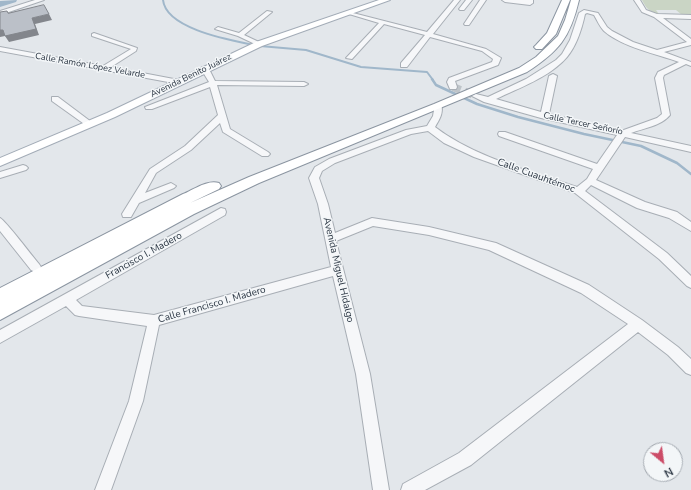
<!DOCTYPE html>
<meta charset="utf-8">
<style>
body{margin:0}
#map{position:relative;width:691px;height:490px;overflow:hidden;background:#e3e7eb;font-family:"Nunito Sans",sans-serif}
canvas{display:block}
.north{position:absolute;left:643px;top:442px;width:40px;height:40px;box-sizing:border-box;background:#f3f6f8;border:1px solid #a3a9b0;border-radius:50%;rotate:151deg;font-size:11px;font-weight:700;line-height:16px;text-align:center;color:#2b3643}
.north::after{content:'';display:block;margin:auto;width:14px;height:18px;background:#cc4c68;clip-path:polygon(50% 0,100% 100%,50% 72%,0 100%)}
</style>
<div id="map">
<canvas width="691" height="490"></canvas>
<div class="north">N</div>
</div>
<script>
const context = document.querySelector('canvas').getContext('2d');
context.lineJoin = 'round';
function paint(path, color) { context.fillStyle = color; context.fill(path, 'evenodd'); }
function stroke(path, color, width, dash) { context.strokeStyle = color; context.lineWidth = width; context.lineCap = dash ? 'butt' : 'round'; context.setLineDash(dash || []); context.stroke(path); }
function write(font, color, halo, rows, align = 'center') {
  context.font = font + ' "Nunito Sans",sans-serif'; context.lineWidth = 3; context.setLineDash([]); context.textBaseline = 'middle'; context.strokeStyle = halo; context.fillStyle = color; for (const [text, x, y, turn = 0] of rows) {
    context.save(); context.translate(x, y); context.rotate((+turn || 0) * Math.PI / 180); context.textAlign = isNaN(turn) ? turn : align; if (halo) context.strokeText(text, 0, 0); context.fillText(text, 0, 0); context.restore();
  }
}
paint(new Path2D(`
 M642 0H691V15H682L676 10H656L659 14C649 12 646 8 642 0Z`), '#cad5c5');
stroke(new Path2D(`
 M163 0C166 29 230 40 254 45
 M260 46 306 50 361 67 427 72 433 80`), '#a0b7ca', 2);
stroke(new Path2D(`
 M432 79 436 85 477 104 518 117 584 134 641 146 677 163 691 174`), '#a0b7ca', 2.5);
paint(new Path2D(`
 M17 0 16 2 0 7V1Z`), '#a0b7ca');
stroke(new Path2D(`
 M453 87 476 96`), '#bec4c9', 8, [8, 4.5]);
const minor = new Path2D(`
 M35 0H44L0 15V11Z
 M454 0H460L433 34 486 49 501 58 498 65 455 81 457 87 456 89H450L447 82 449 78 492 62 493 59 482 51 430 37 407 67H401V63L425 35 384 24 352 59 346 58 379 23 349 14V12L427 32Z
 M466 0H472L464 10H460L459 9Z
 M480 0H486L469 25H465L464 24Z
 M502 0H533V3L530 5 505 2Z
 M634 0H640L646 10 657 14 691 15V19L663 18 691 39V45L664 52 691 62V66L686 64 664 75 663 78 670 115C661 126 644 128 631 133L691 146V152L625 137 596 180 645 202 677 212 691 222V231L669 218 637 208 591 185 585 191 667 253 691 276V288L687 286 659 259 575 193 474 157 444 143 428 131 411 134 335 163 322 171 319 178 328 204 335 233 372 218 429 227 496 243 589 285 642 320 678 347 691 359V375L686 373 668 355 638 332 471 465 425 490H401L403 484 459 453 628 324 581 293 489 250 429 235 373 226 336 241 370 374 389 490H373L356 374 333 276 159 325 143 401 111 490H95L129 401 147 326 79 316 75 315 66 306 0 343V330L221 208 225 209 226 212 225 215 76 300 82 306 154 315 331 267 318 204 309 178 315 167 329 159 406 130 427 126 433 116 435 104H441C444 113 439 120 435 127 474 157 530 171 577 187L587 179 593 169 499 136 498 134 499 132H505L597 164 617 135 541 118 484 102 472 96 476 94 488 97 526 79 556 60 562 54 570 40 579 13 584 10 598 13 607 27 612 31 633 42 657 50 687 42 654 17 642 12ZM587 13 594 15C597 20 600 27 604 31 622 47 657 54 679 62L658 72 655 78 662 114 657 118 621 131 549 114 557 76 553 74 549 76 541 112 496 99C519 88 550 77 567 57 577 45 582 28 585 14Z
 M267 11 272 12 244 35 261 43V45H257L238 36 215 29 218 27 239 33Z
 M94 33 137 48 136 51 111 67 179 80 183 82 179 84 0 51V47L103 66 131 49 92 36V34Z
 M202 67H208L215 81 304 82 308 84 304 86 217 85 230 129 268 152 270 154 268 156H262L223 132 220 123 191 150 156 173 145 193 171 183 176 186 174 188 139 203 131 217H123L122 214 150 169 185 146 218 115 210 87 152 109H146L145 107 209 82 201 69Z
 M52 97H58L94 124 93 126H87L52 101Z
 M23 165 26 166 28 168 26 170 0 178V172Z
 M0 218C5 220 33 257 39 264L41 267 39 270 35 272 31 270 0 231Z`);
const major = new Path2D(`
 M379 0H390L262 46 115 117 0 166V158L107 113 256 42Z`);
const highway = new Path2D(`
 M562 0H570L556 34 542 49H536L534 47 536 45 547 33Z
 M571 0H579C570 38 559 51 527 72L259 183 194 214 0 320V288L183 194C193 190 208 179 219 183L221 186 219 189 190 203 249 177 434 104 519 68 536 57 558 36 565 20Z`);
stroke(minor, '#a8aeb5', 2);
stroke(major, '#a3acb7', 2);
stroke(highway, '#8b95a1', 2);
paint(minor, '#f6f7f9');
paint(major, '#fff');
paint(highway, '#fff');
paint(new Path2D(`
 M49 14 52 20 35 24 39 35 9 42 5 36 0 37V30L32 18Z`), '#83868c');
const building = new Path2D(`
 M44 5 49 14 32 18 36 29 5 36 3 30H0V12L7 11 8 13Z`);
paint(building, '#bbc0c8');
stroke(building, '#83868c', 1);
write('9px', '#2b3643', '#f3f6f8', [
 ["Calle Ramón López Velarde",90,66,10],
 ["Avenida Benito Juárez",191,76,-26],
 ["Calle Tercer Señorío",583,124,12]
]);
write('10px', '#2b3643', '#f3f6f8', [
 ["Calle Cuauhtémoc",536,176,20],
 ["Francisco I. Madero",144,256,-29],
 ["Avenida Miguel Hidalgo",338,270,77],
 ["Calle Francisco I. Madero",212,305,-16]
]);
</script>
